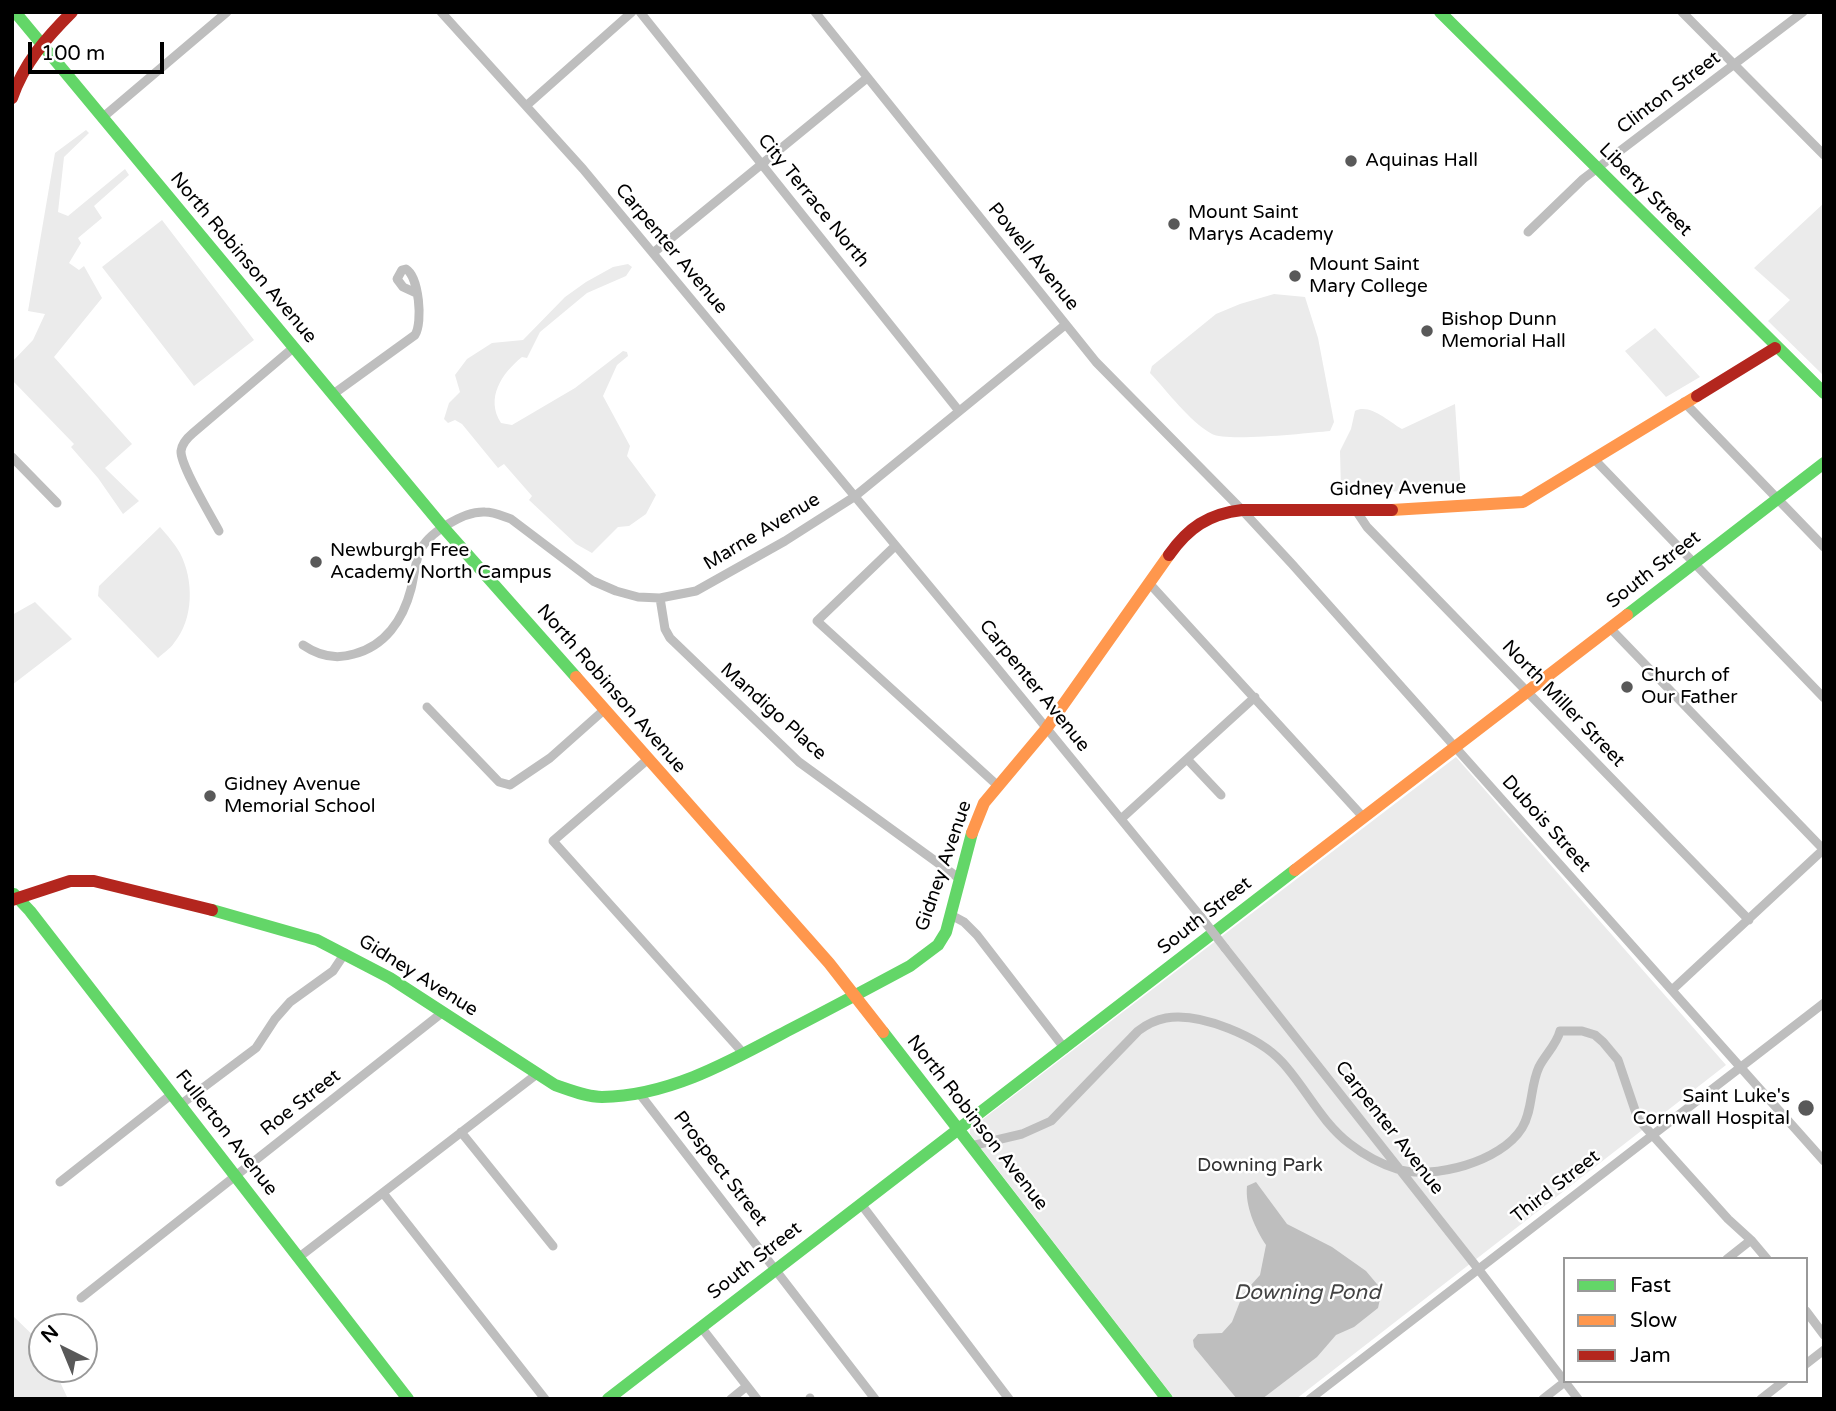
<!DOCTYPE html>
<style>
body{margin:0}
#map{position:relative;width:1836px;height:1411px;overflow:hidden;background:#fff;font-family:"Varela Round",sans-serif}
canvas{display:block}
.frame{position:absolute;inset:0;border:14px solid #000;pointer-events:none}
.legend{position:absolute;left:1563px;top:1257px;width:245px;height:126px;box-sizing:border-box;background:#fff;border:2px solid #999;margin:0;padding:9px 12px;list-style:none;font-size:21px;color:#000}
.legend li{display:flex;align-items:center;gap:14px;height:35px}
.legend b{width:35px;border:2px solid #999}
.north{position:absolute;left:28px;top:1313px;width:70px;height:70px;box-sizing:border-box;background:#fff;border:2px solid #999;border-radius:50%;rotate:317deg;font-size:19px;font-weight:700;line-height:28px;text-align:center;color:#000}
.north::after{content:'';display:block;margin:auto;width:24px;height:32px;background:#595959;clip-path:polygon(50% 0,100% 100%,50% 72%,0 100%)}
.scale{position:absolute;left:28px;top:42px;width:136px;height:32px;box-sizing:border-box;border:4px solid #000;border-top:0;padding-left:9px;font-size:21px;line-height:24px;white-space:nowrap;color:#000;-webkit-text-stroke:5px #fff;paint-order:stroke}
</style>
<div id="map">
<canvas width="1836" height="1411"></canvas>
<div class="frame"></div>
<ul class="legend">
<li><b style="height:9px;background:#63d668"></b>Fast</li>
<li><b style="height:9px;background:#ff974d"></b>Slow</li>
<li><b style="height:9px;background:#b3261e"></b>Jam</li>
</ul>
<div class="north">N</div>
<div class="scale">100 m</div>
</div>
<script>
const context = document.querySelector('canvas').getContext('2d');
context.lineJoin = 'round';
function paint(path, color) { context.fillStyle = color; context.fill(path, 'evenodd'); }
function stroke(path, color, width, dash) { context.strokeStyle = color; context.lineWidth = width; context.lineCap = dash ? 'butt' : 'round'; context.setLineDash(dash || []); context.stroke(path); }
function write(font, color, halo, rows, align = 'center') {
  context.font = font + ' "Varela Round",sans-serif'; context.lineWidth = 5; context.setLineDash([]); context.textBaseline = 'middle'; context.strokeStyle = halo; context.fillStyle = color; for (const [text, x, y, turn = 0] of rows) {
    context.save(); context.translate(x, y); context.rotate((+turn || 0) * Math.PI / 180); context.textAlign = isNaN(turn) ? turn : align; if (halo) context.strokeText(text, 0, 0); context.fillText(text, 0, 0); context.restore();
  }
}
paint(new Path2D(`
 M86 130 89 133 64 157 58 212 68 216 125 169 129 175 94 206 102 218 78 238 81 243 69 263 79 270 84 266 102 298 54 357 132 444 105 468 139 501 123 514 98 478 71 447 74 444 12 380V362L33 340 45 314 28 311 55 153Z
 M1824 203V376L1768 321 1790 300 1754 268Z
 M162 220 254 340 194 386 102 267Z
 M628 264 632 267 626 276 587 293 540 332 527 358 522 357C502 373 485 398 501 423L512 425 575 388 623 351 627 352 628 356 617 365 603 396 630 446 627 456 656 495 646 514 629 526 618 527 592 553 576 544 529 500 532 496 504 464 498 468 462 424 455 420 448 423 444 419 449 403 460 392 455 375 467 359 492 343 523 340 565 297 586 282 613 267Z
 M1274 294 1305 297 1318 338 1334 422 1330 431C1308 433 1226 442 1212 434 1188 420 1169 393 1150 373L1152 366 1216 314 1240 304Z
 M1655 328 1700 377 1666 397 1625 351Z
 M1455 404 1461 493 1341 490 1340 451 1351 429 1355 411C1370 403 1389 422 1402 429Z
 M160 527C167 535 175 544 180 553 194 580 194 619 174 643 170 649 163 653 158 658L98 596 99 586Z
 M35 602 72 639 12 685V615Z
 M1456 757 1726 1065 1296 1399H1175L970 1134V1129Z
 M12 1315 41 1343 42 1369H54L68 1399H12Z`), '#ebebeb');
paint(new Path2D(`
 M1256 1182 1287 1224 1332 1247 1366 1271 1382 1290 1378 1308 1354 1327 1336 1335 1317 1357 1262 1399H1237L1194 1347 1193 1340 1198 1334 1222 1333 1232 1322 1243 1294 1260 1275 1266 1245C1255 1228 1245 1206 1247 1186Z`), '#bebebe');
stroke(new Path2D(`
 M441 12 583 169 994 664 1201 917
 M640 12 959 411
 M815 12 1096 362 1242 510 1292 564 1824 1161
 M1682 12 1824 155
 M526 106 632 12
 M102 118 227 12
 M1528 232 1583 179 1803 12
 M653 253 867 78
 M332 395 415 335C423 322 419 277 406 269L402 270 397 279 403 287 416 293
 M1684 402 1824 547
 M12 457 57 503
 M1594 459 1824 698
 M1355 509 1367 527 1749 920
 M219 531C211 516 180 465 181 451 182 443 187 438 193 433L293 348
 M895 546 817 621 997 785
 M1149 583 1364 818
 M660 598 665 629 670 638 799 762 960 879
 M1610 628 1824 850
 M303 645C319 656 335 660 354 654 385 646 403 620 411 589 414 577 415 564 419 553 427 533 464 511 485 512 494 512 502 516 511 519L593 581 616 591 638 597 660 598 696 591 785 541 854 497 1065 325
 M427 707 499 782 510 785 550 758 604 710
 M1187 759 1221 795
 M647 760 553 841 744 1054
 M1121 819 1255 697
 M951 915 964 922 977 935 1065 1049
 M1225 948 1479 1270 1578 1399
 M1672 990 1824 849
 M639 1093 875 1399
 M180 1105 256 1048 275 1019 290 1002 333 971 345 953
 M461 1132 553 1246
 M971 1146 1022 1134 1051 1121 1138 1031C1147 1024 1155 1020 1166 1018 1201 1012 1259 1037 1282 1062 1306 1088 1321 1122 1350 1144 1363 1154 1381 1164 1397 1169 1433 1180 1501 1162 1522 1128 1533 1110 1530 1086 1539 1067 1545 1055 1557 1044 1560 1031H1582L1595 1035 1603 1042 1618 1060 1638 1119 1728 1219 1751 1240 1767 1259
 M60 1182 172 1094
 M383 1193 545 1399
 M861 1204 1009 1399
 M298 1258 537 1074
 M1727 1259 1751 1240
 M81 1298 443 1012
 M1806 1311 1824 1335
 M701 1327 757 1399
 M1806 1364 1824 1350
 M731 1399 747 1386
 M810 1399V1398
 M1310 1399 1824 1003
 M1543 1399 1566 1381
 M1761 1399 1784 1381`), '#bebebe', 9);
stroke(new Path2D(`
 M15 12 443 527 576 677
 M1440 12 1824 393
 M1627 615 1824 463
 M14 894 30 911 408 1399
 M212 910 317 940 390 978 555 1085C570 1090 586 1097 602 1097 669 1096 729 1062 787 1031 828 1010 869 988 910 966L938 945 946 932 972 833
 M883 1032 1167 1399
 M608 1399 1295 870`), '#63d668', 12);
stroke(new Path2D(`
 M1392 510 1523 502 1697 396
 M576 677 829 963 883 1032
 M972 833 984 803 1046 729 1169 555
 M1295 870 1627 615`), '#ff974d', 12);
stroke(new Path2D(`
 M12 98C24 63 46 38 72 12
 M1697 396 1775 348
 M1169 555C1188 528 1208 514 1242 510H1392
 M12 900 70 881H94L212 910`), '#b3261e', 12);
stroke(new Path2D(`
 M1201 917 1225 948`), '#bebebe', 9);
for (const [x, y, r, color] of [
 [1351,161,7,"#595959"],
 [1174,224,7,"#595959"],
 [1295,276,7,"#595959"],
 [1427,331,7,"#595959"],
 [316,562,7,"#595959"],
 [1627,687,7,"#595959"],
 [210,796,7,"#595959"],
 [1806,1108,9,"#595959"]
]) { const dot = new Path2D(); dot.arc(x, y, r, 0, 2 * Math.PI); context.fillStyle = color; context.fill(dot); stroke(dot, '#fff', 2.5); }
write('19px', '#000', '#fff', [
 ["Clinton Street",1669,93,-37],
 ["Liberty Street",1645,190,45],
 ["City Terrace North",813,201,51],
 ["Carpenter Avenue",671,249,50],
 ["Powell Avenue",1033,257,51],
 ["North Robinson Avenue",243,258,50],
 ["Gidney Avenue",1398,489,-1],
 ["Marne Avenue",762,532,-31],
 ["South Street",1654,570,-38],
 ["Carpenter Avenue",1034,686,51],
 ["North Robinson Avenue",611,689,49],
 ["North Miller Street",1563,704,46],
 ["Mandigo Place",773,712,42],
 ["Dubois Street",1546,824,48],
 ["Gidney Avenue",944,866,-71],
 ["South Street",1205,916,-38],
 ["Gidney Avenue",418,976,32],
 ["Roe Street",301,1103,-38],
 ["North Robinson Avenue",977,1123,52],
 ["Carpenter Avenue",1389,1128,52],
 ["Fullerton Avenue",226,1133,52],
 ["Prospect Street",720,1169,52],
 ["Third Street",1556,1187,-38],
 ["South Street",755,1261,-38]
]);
write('19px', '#000', '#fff', [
 ["Aquinas Hall",1365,161],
 ["Mount Saint",1188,213],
 ["Marys Academy",1188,235],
 ["Mount Saint",1309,265],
 ["Mary College",1309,287],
 ["Bishop Dunn",1441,320],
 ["Memorial Hall",1441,342],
 ["Newburgh Free",330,551],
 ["Academy North Campus",330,573],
 ["Church of",1641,676],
 ["Our Father",1641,698],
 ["Gidney Avenue",224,785],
 ["Memorial School",224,807],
 ["Saint Luke's",1790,1097,"right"],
 ["Cornwall Hospital",1790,1119,"right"]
], 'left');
write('19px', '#323232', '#fff', [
 ["Downing Park",1260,1166]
]);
write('italic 21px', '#434343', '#fff', [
 ["Downing Pond",1307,1293]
]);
</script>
